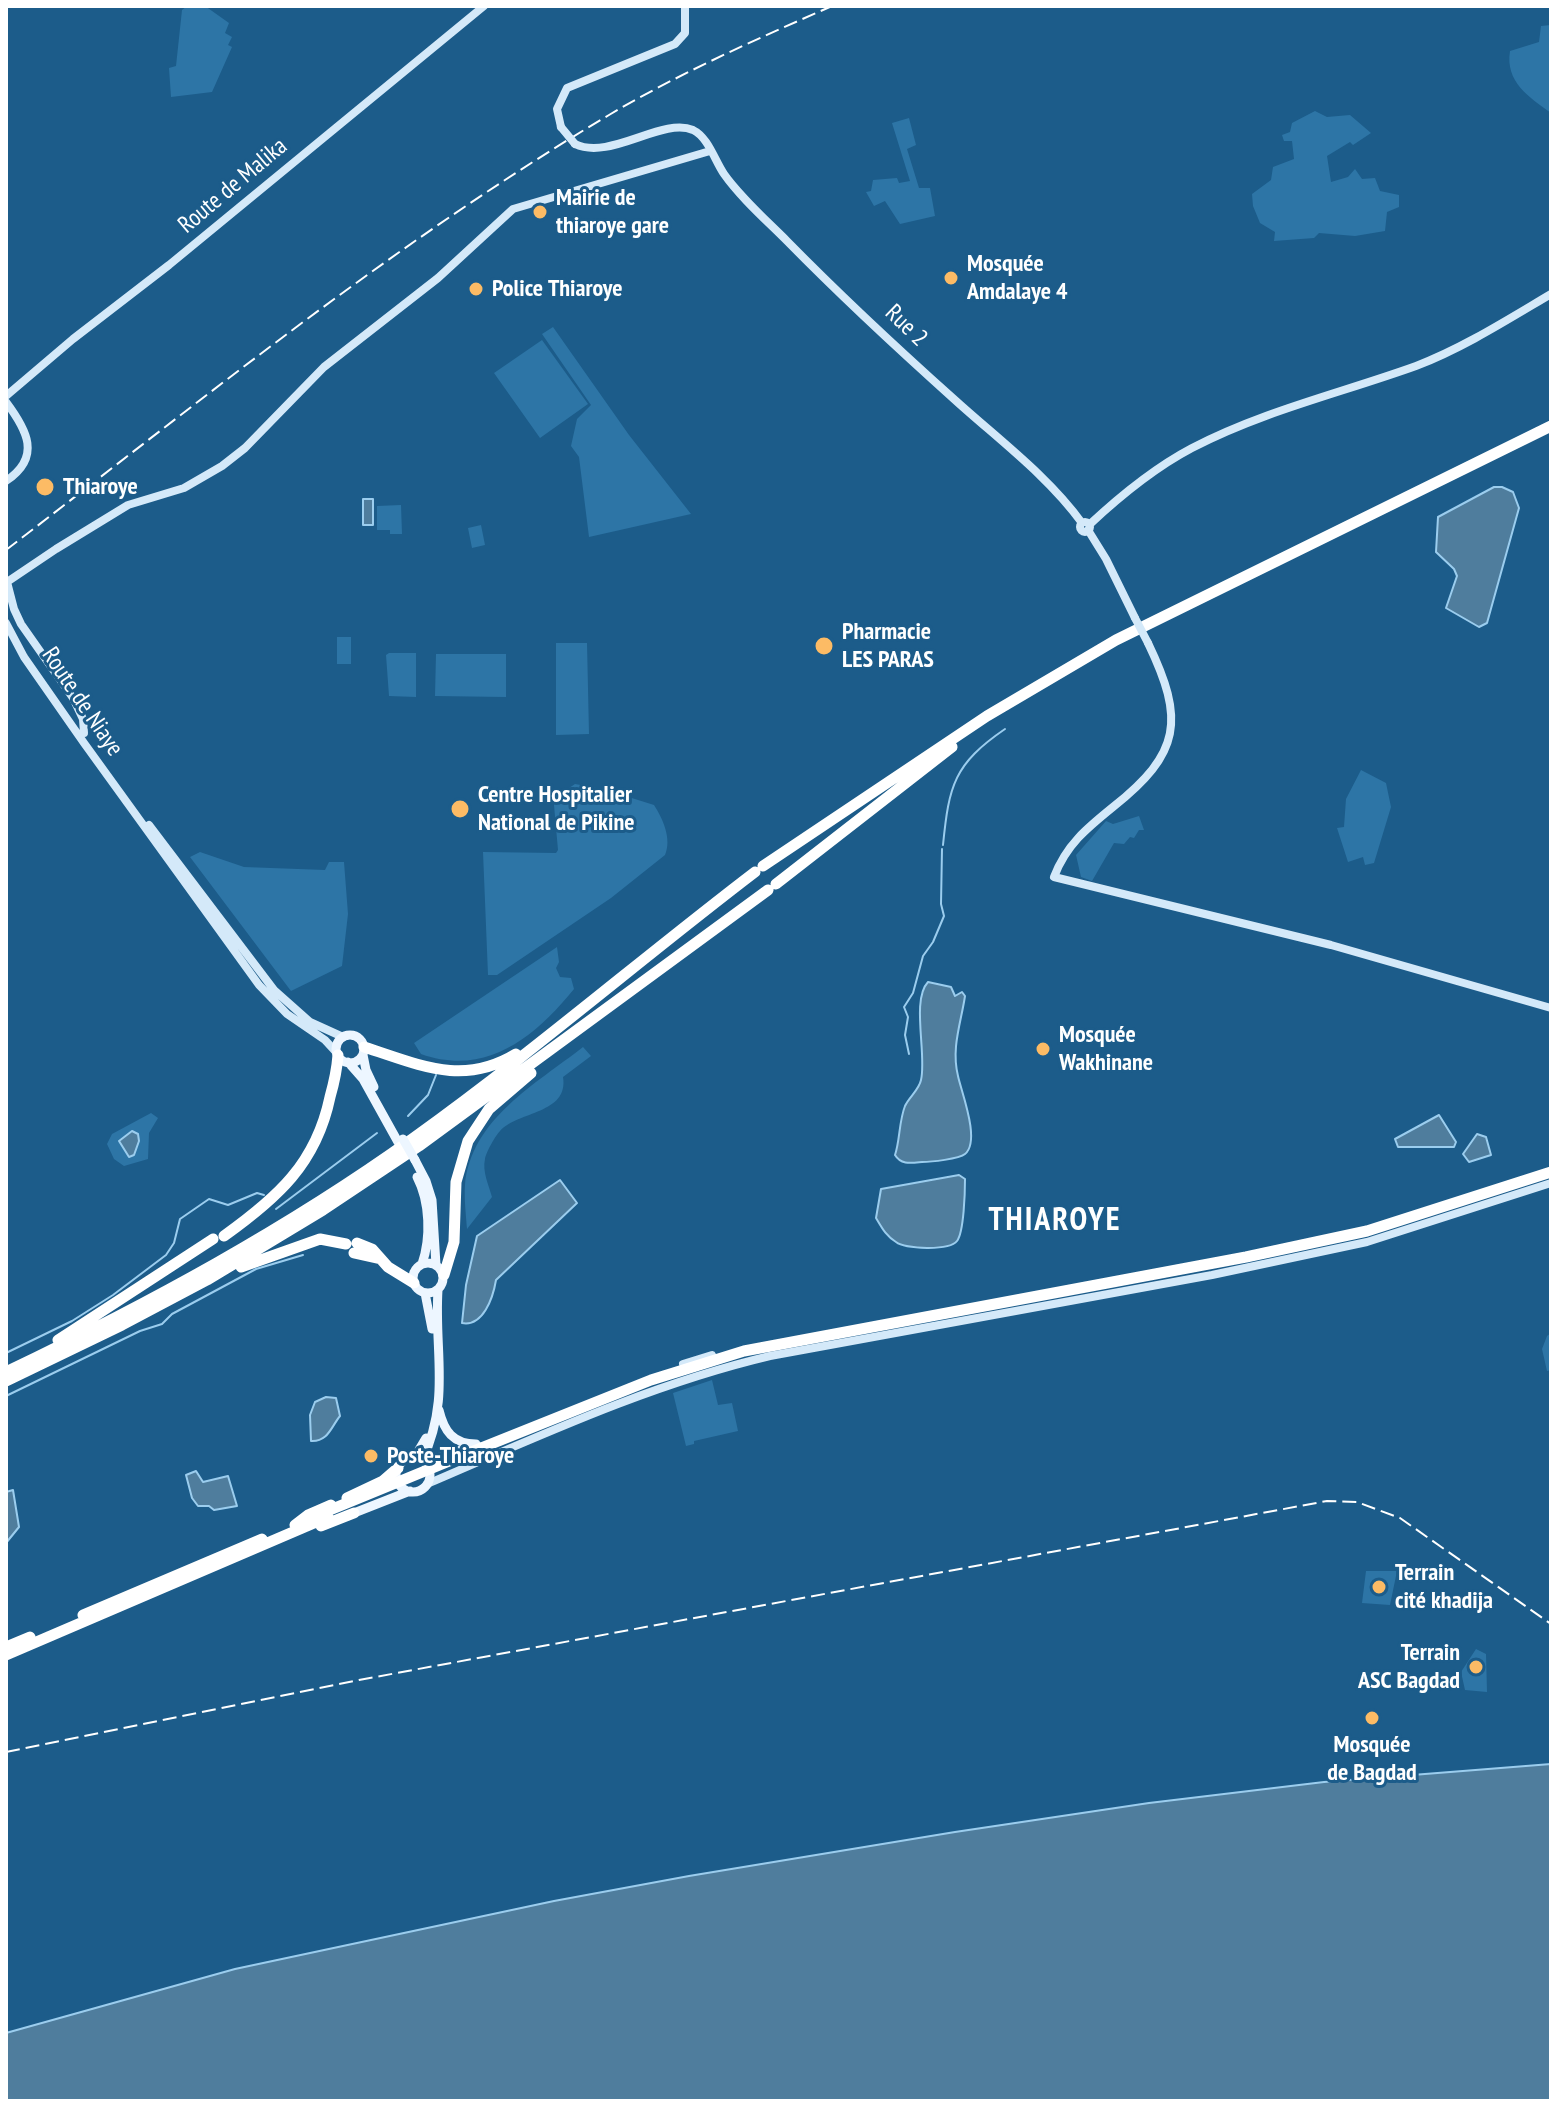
<!DOCTYPE html>
<meta charset="utf-8">
<style>
body{margin:0}
#map{position:relative;width:1557px;height:2107px;overflow:hidden;background:#1c5c8a;font-family:"PT Sans Narrow",sans-serif}
canvas{display:block}
.frame{position:absolute;inset:0;border:8px solid #fff;pointer-events:none}
</style>
<div id="map">
<canvas width="1557" height="2107"></canvas>
<div class="frame"></div>
</div>
<script>
const context = document.querySelector('canvas').getContext('2d');
context.lineJoin = 'round';
function paint(path, color) { context.fillStyle = color; context.fill(path, 'evenodd'); }
function stroke(path, color, width, dash) { context.strokeStyle = color; context.lineWidth = width; context.lineCap = dash ? 'butt' : 'round'; context.setLineDash(dash || []); context.stroke(path); }
function write(font, color, halo, rows, align = 'center') {
  context.font = font + ' "PT Sans Narrow",sans-serif'; context.lineWidth = 6; context.setLineDash([]); context.textBaseline = 'middle'; context.strokeStyle = halo; context.fillStyle = color; for (const [text, x, y, turn = 0] of rows) {
    context.save(); context.translate(x, y); context.rotate((+turn || 0) * Math.PI / 180); context.textAlign = isNaN(turn) ? turn : align; if (halo) context.strokeText(text, 0, 0); context.fillText(text, 0, 0); context.restore();
  }
}
paint(new Path2D(`
 M187 6H205L229 23 225 33 232 37 228 45 232 47 212 92 171 97 169 68 176 66 182 10Z
 M1551 25V113C1529 97 1505 82 1510 51L1539 42 1541 26Z
 M1315 111 1327 117 1350 115 1371 133 1353 145 1350 142 1327 156 1331 182 1348 177 1355 169 1362 179 1375 178 1380 191 1399 195V207L1387 212 1385 231 1355 236 1319 233 1314 238 1274 241 1275 232 1260 223 1253 206 1252 194 1271 180 1273 167 1294 159 1292 141H1284L1282 135 1290 132 1292 123Z
 M909 118 916 145 907 149 919 188H930L935 216 900 224 885 201 874 206 866 192 871 191 873 180 897 178 899 183 910 181 892 123Z
 M553 327 629 435 691 514 589 537 579 457 571 446 577 419 591 405 542 334Z
 M542 340 588 404 540 438 494 373Z
 M401 505 402 534H390V530H377V506Z
 M481 525 485 545 472 548 468 528Z
 M337 637H351V664H337Z
 M556 643H587L589 734 556 735Z
 M389 653H416V697L389 696 386 655Z
 M436 654H506V697L435 696Z
 M1361 770 1386 783 1391 807 1374 863 1365 865 1363 857 1348 862 1337 828 1344 827 1346 799Z
 M575 784 603 789 654 805C663 819 672 839 665 855L611 898 497 975H488L483 852 556 853 558 850 553 794H560Z
 M1139 816 1144 830H1139L1134 838 1130 837 1124 844 1114 843 1092 881 1081 877 1076 855 1106 821 1113 824Z
 M200 852 244 867 325 870 329 862H344L348 914 342 966 291 991 190 857Z
 M557 947 559 962 556 968 560 977 571 978 574 989C534 1038 486 1077 421 1054L414 1043Z
 M583 1047 591 1056 563 1077C569 1114 518 1111 500 1131 496 1135 486 1152 485 1159 482 1171 489 1186 492 1197L467 1229C466 1215 464 1199 465 1185 471 1119 536 1084 583 1047Z
 M151 1113 158 1118 149 1133 148 1159 124 1166 114 1159 107 1144 112 1134Z
 M1551 1333V1370L1547 1371 1542 1349 1547 1336Z
 M712 1380 718 1405 732 1403 738 1431 694 1441V1444L686 1446 673 1393Z
 M1366 1571H1397L1390 1605 1362 1603Z
 M1476 1649 1486 1654 1487 1692 1465 1690 1461 1672Z`), '#2d75a6');
const water = new Path2D(`
 M1494 487H1502L1513 492 1519 508 1487 623 1479 627 1446 608 1457 576 1454 569 1436 552 1438 517Z
 M363 499H373V525H363Z
 M928 982 951 987 955 996 962 992 965 996C961 1023 951 1048 958 1076 961 1091 981 1141 965 1154 959 1159 931 1162 922 1162 911 1163 901 1165 895 1155 900 1140 899 1121 905 1106 909 1097 919 1090 921 1080 927 1055 911 1000 928 982Z
 M1439 1115 1456 1142 1454 1147H1398L1395 1139Z
 M132 1131 138 1134 139 1141 134 1155 129 1157 119 1141Z
 M1477 1134 1486 1137 1491 1155 1469 1162 1463 1154Z
 M959 1175 965 1179C965 1191 964 1232 957 1241 949 1251 905 1249 896 1242 886 1236 882 1228 876 1218L881 1189Z
 M560 1180 577 1203 496 1280C493 1298 483 1327 462 1323L466 1285 477 1236Z
 M326 1397 336 1398 340 1416C331 1427 328 1442 311 1441L310 1415 315 1402Z
 M196 1471 203 1482 228 1476 237 1506 214 1510 209 1506H198L192 1498 186 1475Z
 M13 1490 19 1527 6 1543V1492Z
 M1551 1764V2101H6V2033L235 1969 554 1901 689 1876 955 1832 1149 1803 1324 1782Z`);
paint(water, '#4f7d9d');
stroke(water, '#9bcdee', 2);
stroke(new Path2D(`
 M943 845C949 785 954 764 1005 729
 M909 1054 905 1035 908 1017 904 1007 913 993 923 956 933 942 944 916 941 904 942 849
 M408 1116 428 1095 436 1075
 M276 1209 377 1133
 M6 1353 72 1321 113 1295 166 1255 174 1243 180 1219 209 1199 228 1205 257 1193 264 1195
 M6 1396 140 1331 162 1324 172 1314 256 1269 303 1255`), '#9bcdee', 2);
stroke(new Path2D(`
 M561 127 557 109 567 88 675 44 685 33V6
 M575 144C610 161 662 117 693 130 708 137 715 161 724 174 741 198 766 220 787 241 841 296 898 349 955 400 998 439 1048 476 1082 523
 M6 396 73 339 169 265 484 6
 M6 402C27 430 42 457 6 481
 M1080 527a5 5 0 1 1 10 0a5 5 0 1 1-10 0Z
 M1089 525C1120 496 1154 468 1192 448 1263 411 1341 393 1416 366 1463 348 1507 320 1551 294
 M1088 530 1106 559 1135 618
 M6 623 24 657 84 743 259 985 287 1014 325 1040 337 1053
 M1148 643C1185 720 1181 753 1113 807 1087 828 1066 845 1054 877L1331 945 1551 1008
 M84 733 83 719 73 698 21 624 14 609 7 582 56 549 128 505 184 488 222 466 245 448 324 367 438 278 513 209 710 151
 M149 825 274 990 310 1022 343 1037
 M683 1364 712 1355
 M424 1462 476 1444
 M427 1484C539 1436 651 1384 770 1356L1212 1275 1367 1242 1551 1183`), '#d4e9f9', 8);
stroke(new Path2D(`
 M336 1049a14 14 0 1 1 28 0a14 14 0 1 1-28 0Z
 M363 1055 366 1070 374 1087
 M348 1062 363 1079 398 1142
 M415 1160 426 1181 432 1200 436 1265
 M417 1177C430 1202 431 1238 422 1264
 M413 1278a15 15 0 1 1 30 0a15 15 0 1 1-30 0Z
 M425 1293 432 1329
 M439 1410C444 1431 453 1444 476 1444
 M414 1458 426 1438
 M396 1475a17 17 0 1 1 34 0a17 17 0 1 1-34 0Z
 M422 1461C451 1399 434 1352 438 1290
 M354 1513 410 1491`), '#edf6ff', 9);
stroke(new Path2D(`
 M763 866 987 716 1116 640 1551 426
 M776 884 952 747
 M364 1047C418 1064 462 1087 516 1054
 M224 1236C277 1198 316 1164 330 1097 334 1083 337 1069 338 1055
 M357 1243 372 1249 388 1267 414 1283
 M354 1253 381 1259
 M241 1267 320 1239 346 1244
 M444 1275 454 1242 456 1182 468 1141 489 1109 531 1073
 M58 1340 213 1239
 M6 1372C148 1304 287 1229 415 1137 532 1053 641 959 755 872
 M6 1381 122 1325 207 1280 323 1210 419 1146 768 890
 M481 1448 651 1380 744 1351 1246 1257 1367 1231 1551 1172
 M347 1498 383 1481 398 1468
 M295 1525 308 1515 331 1505
 M321 1526 354 1513
 M83 1615 262 1539
 M6 1647 30 1637
 M6 1655 328 1517`), '#fff', 11);
stroke(new Path2D(`
 M6 550C203 399 395 242 609 115 680 73 757 39 832 6
 M6 1752 359 1680 1327 1501 1357 1502 1400 1518 1551 1624`), '#fff', 2, [14, 6]);
stroke(new Path2D(`
 M561 127 575 144
 M1135 618 1148 643`), '#d4e9f9', 8);
stroke(new Path2D(`
 M403 1139 415 1160`), '#edf6ff', 9);
stroke(new Path2D(`
 M325 1512 481 1448`), '#fff', 11);
for (const [x, y, r, color] of [
 [540,212,8,"#fcbb65"],
 [951,278,8,"#fcbb65"],
 [476,289,8,"#fcbb65"],
 [45,487,10,"#fcbb65"],
 [824,646,10,"#fcbb65"],
 [460,809,10,"#fcbb65"],
 [1043,1049,8,"#fcbb65"],
 [371,1456,8,"#fcbb65"],
 [1379,1587,8,"#fcbb65"],
 [1476,1667,8,"#fcbb65"],
 [1372,1718,8,"#fcbb65"]
]) { const dot = new Path2D(); dot.arc(x, y, r, 0, 2 * Math.PI); context.fillStyle = color; context.fill(dot); stroke(dot, '#1c5c8a', 3); }
write('24px', '#fff', '#1c5c8a', [
 ["Route de Malika",233,186,-40],
 ["Rue 2",906,326,44],
 ["Route de Niaye",82,702,56]
]);
write('bold 24px', '#fff', '#1c5c8a', [
 ["Mairie de",556,198],
 ["thiaroye gare",556,226],
 ["Mosquée",967,264],
 ["Amdalaye 4",967,292],
 ["Police Thiaroye",492,289],
 ["Thiaroye",63,487],
 ["Pharmacie",842,632],
 ["LES PARAS",842,660],
 ["Centre Hospitalier",478,795],
 ["National de Pikine",478,823],
 ["Mosquée",1059,1035],
 ["Wakhinane",1059,1063],
 ["Poste-Thiaroye",387,1456],
 ["Terrain",1395,1573],
 ["cité khadija",1395,1601],
 ["Terrain",1460,1653,"right"],
 ["ASC Bagdad",1460,1681,"right"],
 ["Mosquée",1372,1745,"center"],
 ["de Bagdad",1372,1773,"center"]
], 'left');
context.letterSpacing = '2px';
write('bold 32px', '#fff', '#1c5c8a', [
 ["THIAROYE",1055,1221]
]);
context.letterSpacing = '0px';
</script>
